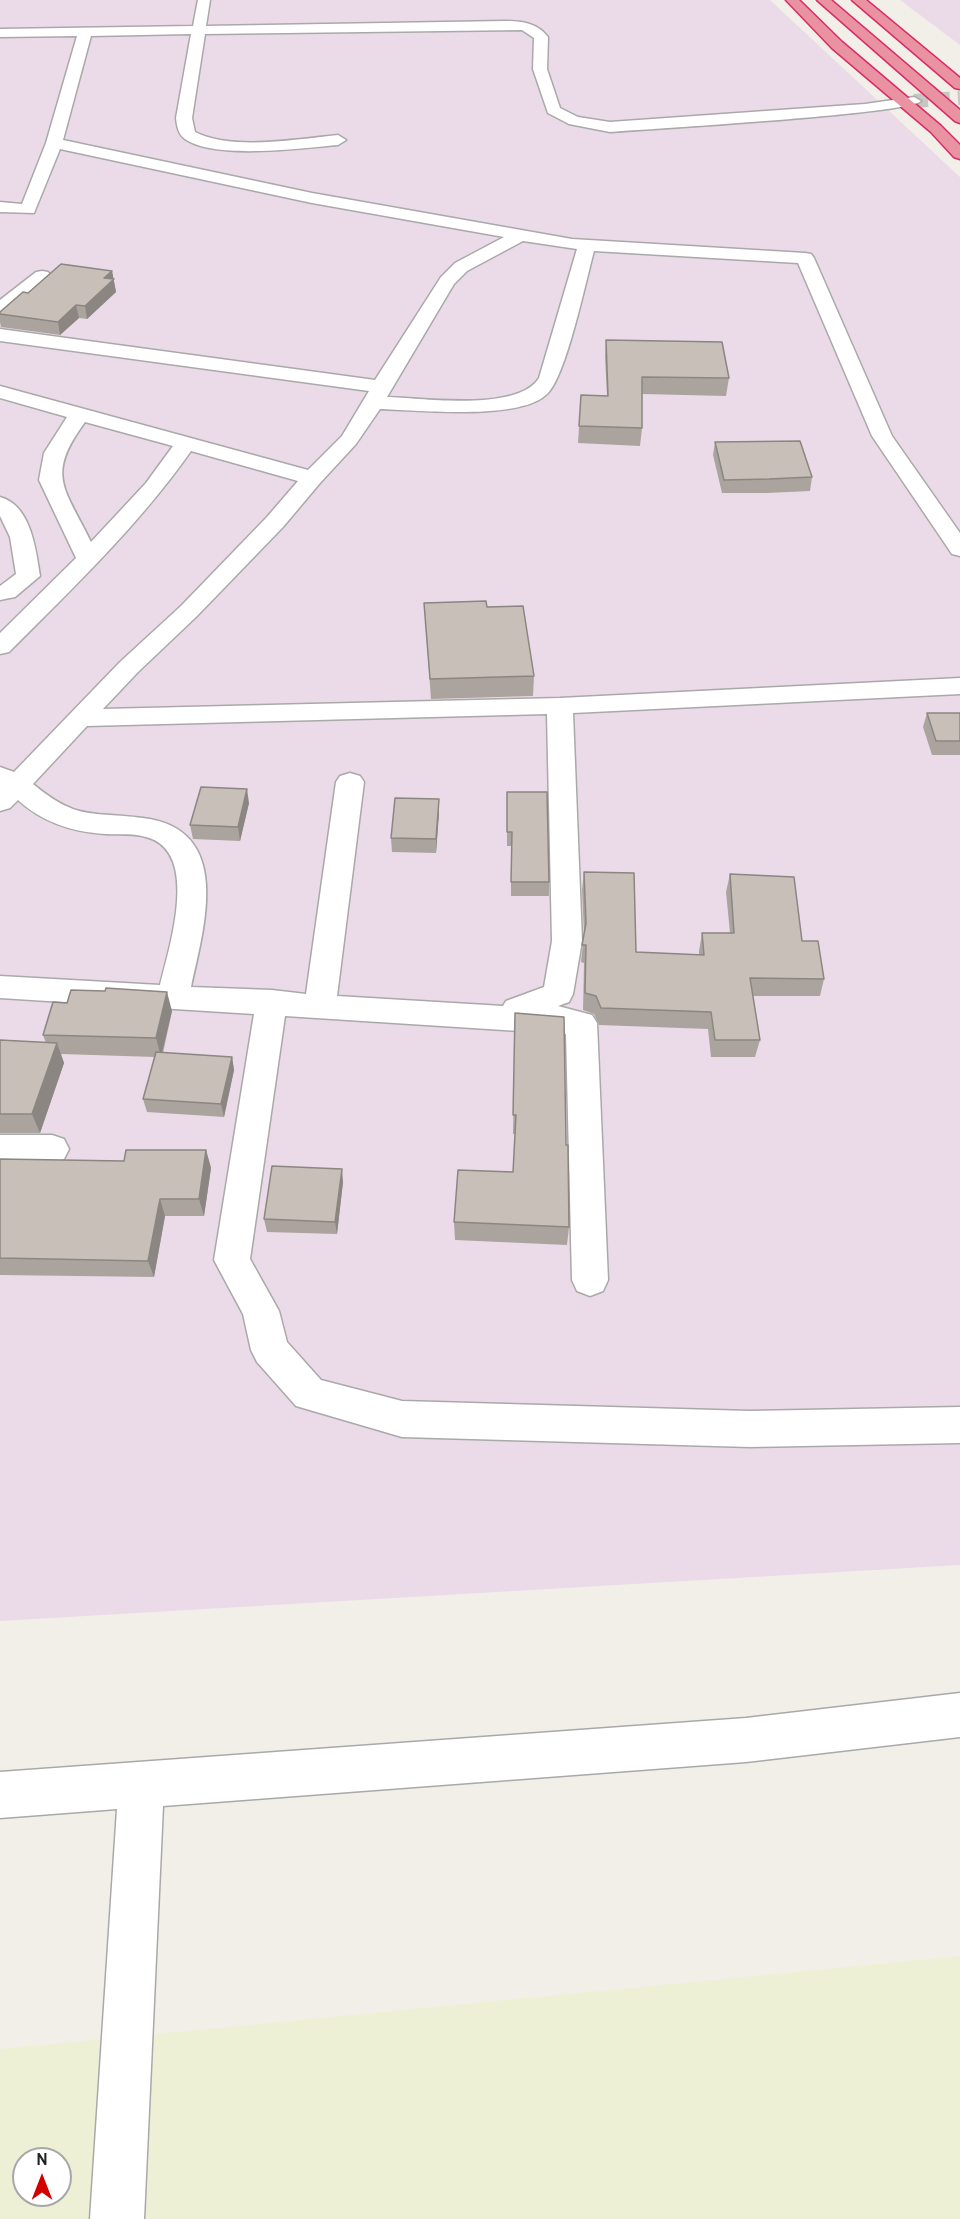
<!DOCTYPE html>
<style>
body{margin:0}
#map{position:relative;width:960px;height:2219px;overflow:hidden;background:#f2efe9;font-family:Overpass,sans-serif}
canvas{display:block}
.north{position:absolute;left:12px;top:2147px;width:60px;height:60px;box-sizing:border-box;background:#fff;border:2px solid #a7a7a7;border-radius:50%;rotate:0deg;font-size:16px;font-weight:700;line-height:24px;text-align:center;color:#222}
.north::after{content:'';display:block;margin:auto;width:21px;height:27px;background:#d40000;clip-path:polygon(50% 0,100% 100%,50% 72%,0 100%)}
</style>
<div id="map">
<canvas width="960" height="2219"></canvas>
<div class="north">N</div>
</div>
<script>
const context = document.querySelector('canvas').getContext('2d');
context.lineJoin = 'round';
function paint(path, color) { context.fillStyle = color; context.fill(path, 'evenodd'); }
function stroke(path, color, width, dash) { context.strokeStyle = color; context.lineWidth = width; context.lineCap = dash ? 'butt' : 'round'; context.setLineDash(dash || []); context.stroke(path); }
paint(new Path2D(`
 M0 0H770L960 177V1565L0 1621Z
 M900 0H960V45Z`), '#ebdbe8');
paint(new Path2D(`
 M960 1956V2219H0V2049ZM24 2159H60V2195H24Z`), '#eef0d5');
stroke(new Path2D(`
 M914 101 960 98`), '#c8c6c1', 14, [14, 8]);
const minor = new Path2D(`
 M198 0H210L206 26 505 21C522 21 537 23 548 37L547 69 560 108 578 117 610 122 865 104 914 97 921 101C910 114 647 129 610 132L569 124 548 113 533 69 534 38 522 30 205 34 192 118 195 132C233 151 297 139 338 135L346 140 338 145C302 148 215 160 185 139 178 134 177 126 176 118L191 34 91 36 63 140 312 193 572 239 805 253 811 254 814 258 892 436 960 533V556L952 554 872 436 798 263 594 251C586 280 566 377 547 394 520 421 417 410 380 409L356 444 320 483 283 527 197 616 138 672 103 709 560 698 960 678V694L573 713 582 941 573 994 569 1002 558 1006 592 1015 597 1023 608 1280 603 1291 590 1296 577 1291 572 1280 566 1034 285 1016 250 1259 279 1311 287 1342 321 1380 402 1401 750 1411 960 1407V1443L750 1447 402 1437 296 1406 257 1362 251 1350 243 1314 214 1260 254 1014 0 998V976L160 985C169 948 201 851 146 837 133 833 119 835 105 834 72 832 42 822 18 800L10 808 0 811V767L14 772 120 662 181 606 267 517 298 481 191 451C139 525 73 588 9 652L0 654V633L76 558 39 480 44 453 67 417 0 398V386L308 470 342 436 369 391 0 341V329L375 380 441 277 455 263 504 237 312 203 60 149 34 213 0 212V202L22 204 46 143 77 36 0 37V29L193 26ZM523 241 577 249 539 378C518 412 422 398 387 397L454 284 467 271ZM85 422 173 446 146 483 91 542C65 488 45 476 85 422ZM547 714 552 941 544 987 506 1001 503 1006 337 996 364 782 360 776 350 773 340 776 336 782 306 994 272 990 191 987C204 927 234 829 143 818 90 811 78 821 33 784L87 726Z
 M42 271 48 272 51 276 48 280 7 313 0 315V300L36 272Z
 M0 497C31 505 36 550 40 576L15 597 0 600V586L16 574 10 537 0 516Z
 M0 1135H52L64 1139 69 1149 64 1159 52 1163H0Z
 M960 1693V1737L746 1762 163 1806 144 2219H90L117 1809 0 1818V1772L746 1718Z`);
const highway = new Path2D(`
 M786 0H799L842 42 941 126 960 145V159L954 157 931 132 832 48Z
 M817 0H831L960 110V123L955 121Z
 M852 0H866L960 78V89L955 88Z`);
stroke(minor, '#a9a9a9', 3);
stroke(highway, '#dc2a67', 3);
paint(minor, '#fff');
paint(highway, '#e892a2');
paint(new Path2D(`
 M112 271 116 292 87 319 79 318 60 335 1 327 0 322V312L28 293Z
 M606 340 729 378 726 396 642 394V428L640 446 578 443 581 395 607 396 605 357Z
 M715 442 812 477 810 491 767 493H722L713 455Z
 M424 603 487 607 534 676 533 696 431 699Z
 M927 713H960V755H932L923 727Z
 M507 792 549 882V896H511V846H507Z
 M249 803 240 841 193 839 190 825Z
 M439 813 436 853 392 852 391 838Z
 M584 872 636 952 699 955V951L702 933H730L726 892 730 874 802 941 824 979 820 996H753L760 1040 755 1057H711L708 1029 599 1025 594 1014 583 1010 584 963 581 962 584 933 582 890Z
 M172 1011 163 1053 232 1057 234 1070 224 1117 147 1112 143 1099 155 1057 61 1054 64 1063 40 1133H0V1040L46 1043 43 1035Z
 M515 1013 566 1145 569 1227 567 1245 455 1240 454 1222 513 1172 515 1134H513Z
 M206 1150 211 1168 204 1216H165L154 1277 0 1275V1159L124 1161Z
 M343 1182 337 1234 267 1232 264 1219Z`), '#aba49e');
paint(new Path2D(`
 M112 271 116 292 87 319 85 306 104 278Z
 M76 305 79 318 60 335 58 322Z
 M247 789 249 803 240 841 238 827Z
 M439 799V813L436 853V839Z
 M167 992 172 1011 161 1057 156 1038Z
 M57 1043 64 1063 40 1133 32 1114Z
 M232 1057 234 1070 224 1117 221 1104Z
 M206 1150 211 1168 204 1216 199 1199Z
 M342 1169 343 1182 337 1234 335 1222Z
 M160 1199 165 1216 154 1277 148 1261Z`), '#8b8681');
const building = new Path2D(`
 M61 264 112 271 104 278 114 279 85 306 76 305 58 322 0 314V312L23 292 28 293Z
 M606 340 722 342 729 378 642 377V428L579 426 581 395 608 396Z
 M800 441 812 477 769 479 724 480 715 442Z
 M486 601 487 607 523 606 534 676 430 679 424 603Z
 M927 713H960V741H936Z
 M201 787 247 789 238 827 190 825Z
 M507 792H547L549 882H511L512 832H507Z
 M395 798 439 799 436 839 391 838Z
 M584 872 634 873 636 952 704 955 702 933H734L730 874 794 877 802 941H818L824 979 750 978 760 1040H715L711 1012 601 1008 596 996 585 993 586 945H582L586 923Z
 M106 988 167 992 156 1038 43 1035 53 1002 67 1003 71 990 105 991Z
 M515 1013 564 1017 566 1145H568L569 1227 454 1222 458 1170 513 1172 516 1115H513Z
 M0 1040 57 1043 32 1114H0Z
 M156 1052 232 1057 221 1104 143 1099Z
 M126 1150H206L199 1199H160L148 1261 0 1258V1159L124 1161Z
 M272 1166 342 1169 335 1222 264 1219Z`);
paint(building, '#c7bfb8');
stroke(building, '#8b8681', 1.5);
</script>
